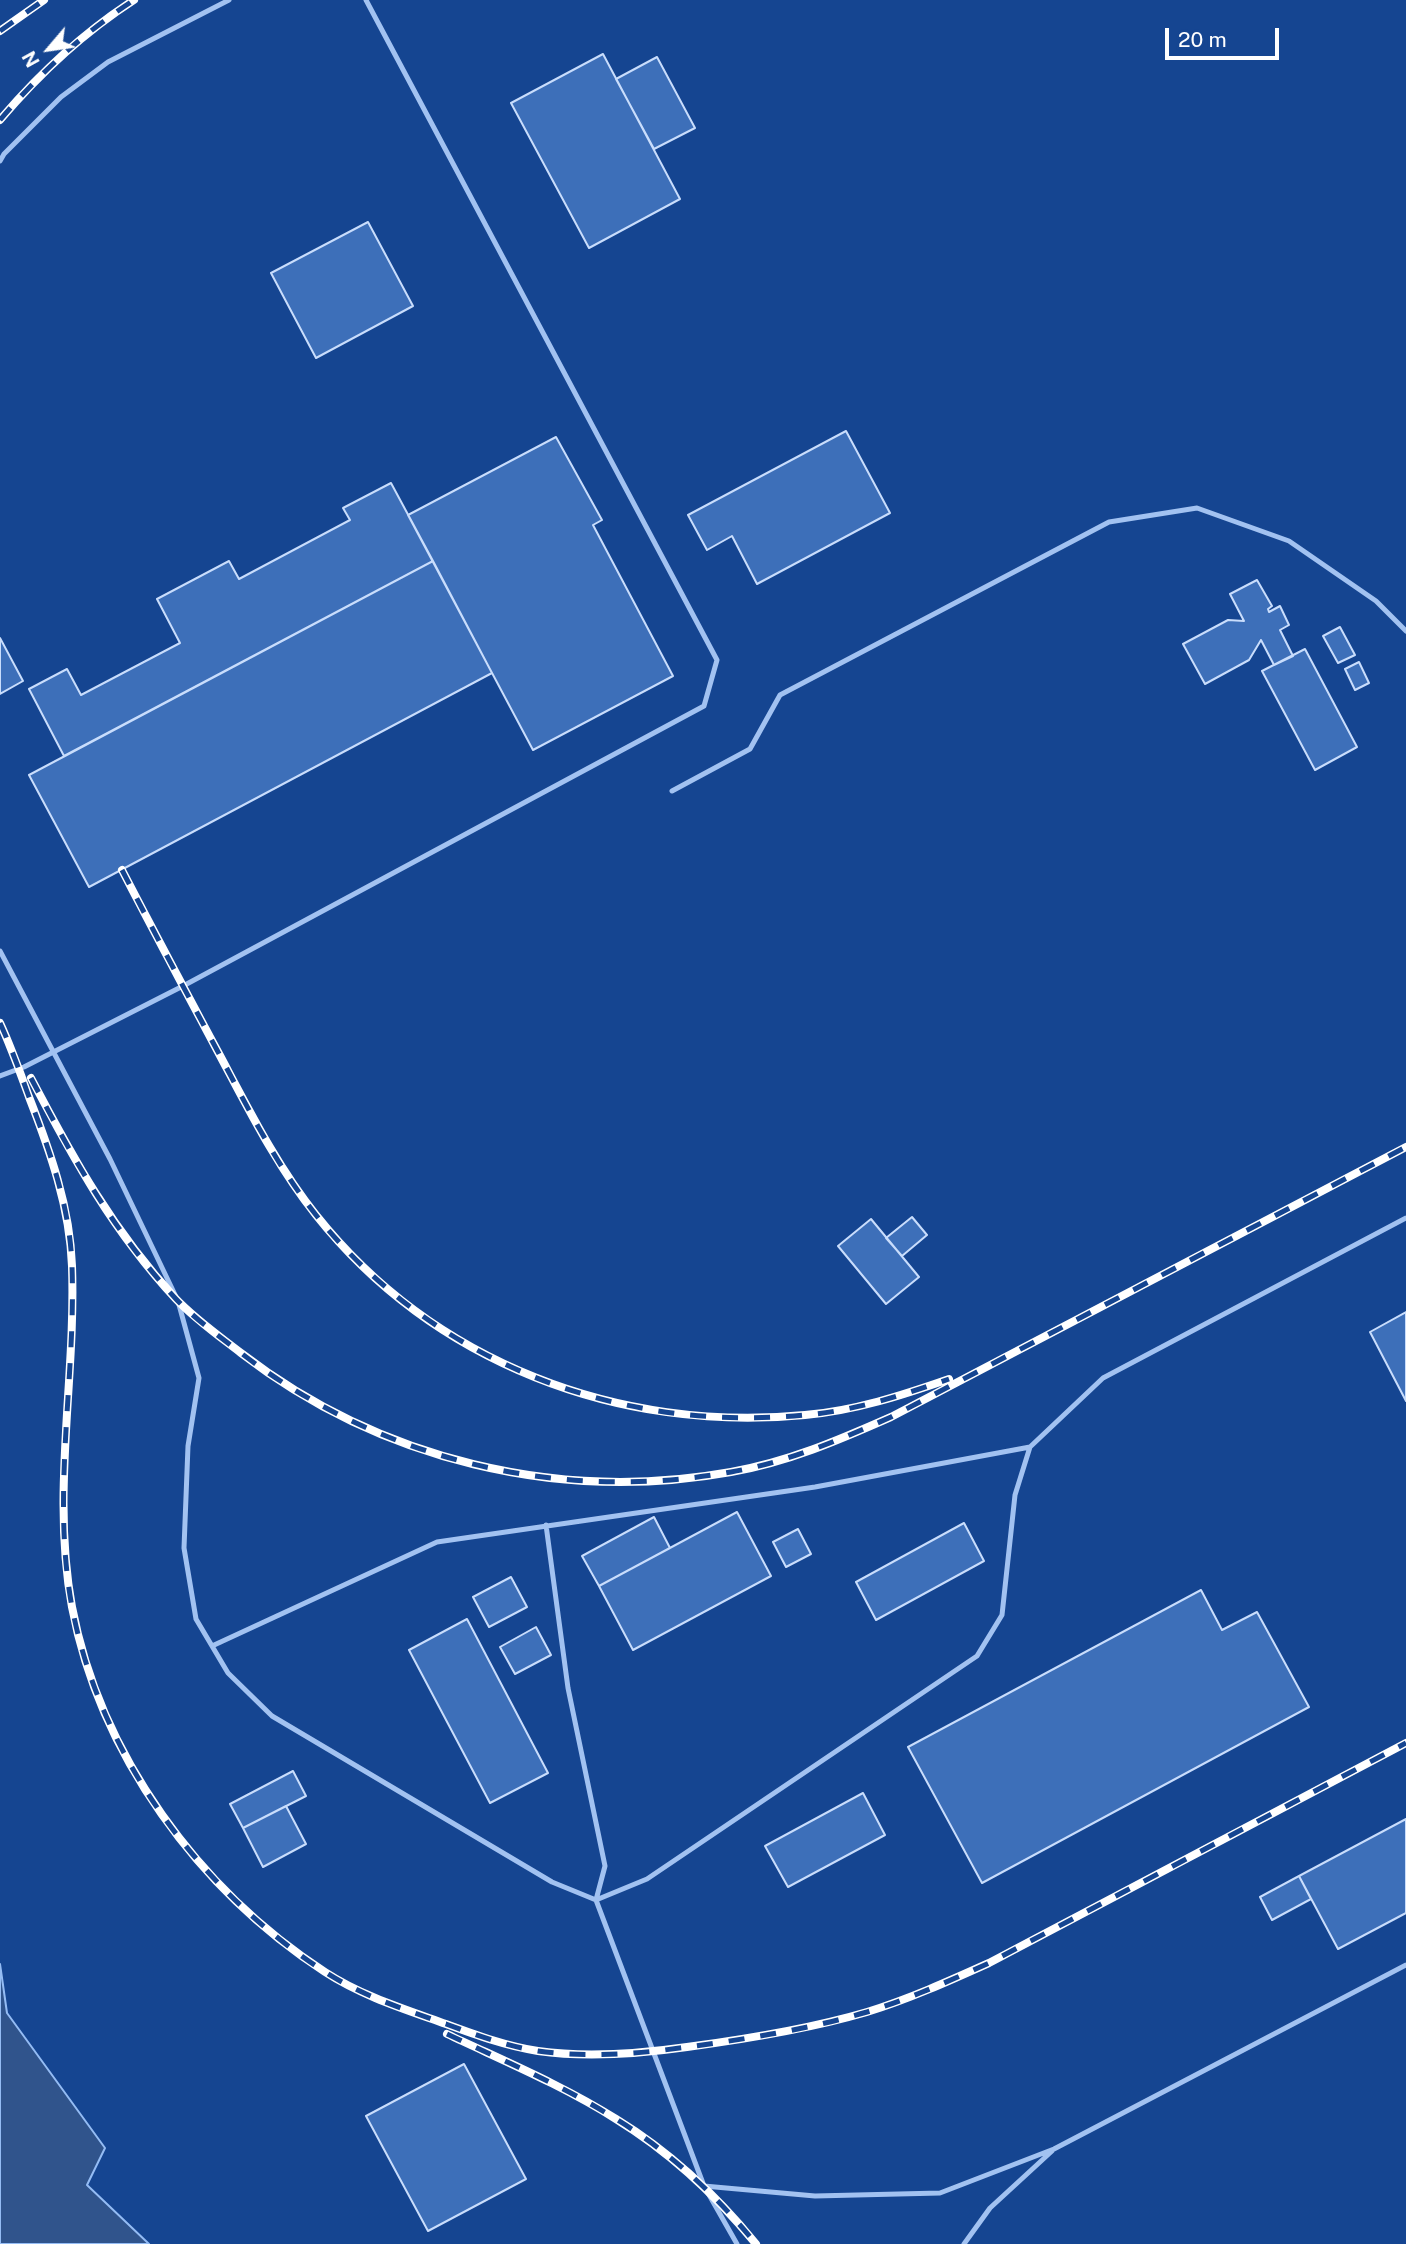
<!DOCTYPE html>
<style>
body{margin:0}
#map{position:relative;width:1406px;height:2244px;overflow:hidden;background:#154591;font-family:"Public Sans",sans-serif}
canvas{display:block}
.north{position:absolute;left:14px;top:14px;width:70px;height:70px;-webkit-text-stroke:5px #154591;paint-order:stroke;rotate:241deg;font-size:19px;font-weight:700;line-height:28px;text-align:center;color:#fff}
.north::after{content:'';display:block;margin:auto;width:24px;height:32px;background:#fff;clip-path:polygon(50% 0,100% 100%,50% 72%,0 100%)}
.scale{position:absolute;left:1165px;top:28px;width:114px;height:32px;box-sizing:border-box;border:4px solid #fff;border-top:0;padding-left:9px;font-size:21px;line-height:24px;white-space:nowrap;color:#fff;-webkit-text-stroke:5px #154591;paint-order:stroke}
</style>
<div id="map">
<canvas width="1406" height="2244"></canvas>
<div class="north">N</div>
<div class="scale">20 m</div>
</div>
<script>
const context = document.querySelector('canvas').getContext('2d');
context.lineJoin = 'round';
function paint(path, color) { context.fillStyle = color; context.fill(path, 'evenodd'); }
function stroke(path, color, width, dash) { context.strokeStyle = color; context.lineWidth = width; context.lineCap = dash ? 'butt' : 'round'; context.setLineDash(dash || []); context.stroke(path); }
const water = new Path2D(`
 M0 1964 7 2013 105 2148 87 2185 149 2244H0Z`);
paint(water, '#30548c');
stroke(water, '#94bcf4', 2);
const building = new Path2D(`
 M603 54 680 199 589 248 511 103Z
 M657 57 695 128 654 149 616 79Z
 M368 222 413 306 316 358 271 273Z
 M846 431 890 513 757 584 732 536 707 550 688 515Z
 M556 437 602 520 593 525 673 676 533 750 408 515Z
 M391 483 433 561 64 756 29 689 67 669 81 695 180 643 157 599 229 561 239 579 350 520 343 508Z
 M433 561 492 673 89 887 29 775Z
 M1257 580 1272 606 1268 609 1269 612 1280 606 1289 625 1280 630 1293 656 1274 665 1261 640 1249 660 1205 684 1183 644 1228 620 1244 621 1230 594Z
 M1340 627 1355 655 1338 663 1323 636Z
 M0 638 23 681 0 694Z
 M1305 649 1357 747 1315 770 1262 671Z
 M1359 662 1369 683 1355 690 1345 669Z
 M912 1217 927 1235 902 1256 886 1238Z
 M871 1219 919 1277 886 1304 838 1246Z
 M1406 1312V1401L1370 1332Z
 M737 1512 771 1576 633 1650 599 1586Z
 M654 1517 670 1548 599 1586 582 1556Z
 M964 1523 984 1561 876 1620 856 1582Z
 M798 1529 811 1554 786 1567 773 1542Z
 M511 1577 527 1607 489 1627 473 1597Z
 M1201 1590 1222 1630 1257 1612 1309 1707 982 1883 908 1747Z
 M467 1619 548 1773 490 1803 409 1650Z
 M536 1627 551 1655 515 1674 500 1647Z
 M293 1771 306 1796 243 1828 230 1804Z
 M863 1793 885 1835 788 1887 765 1846Z
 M286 1806 306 1844 263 1867 243 1828Z
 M1406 1819V1913L1338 1949 1299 1876Z
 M1299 1876 1311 1899 1272 1920 1260 1897Z
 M464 2064 526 2179 428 2231 366 2116Z`);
paint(building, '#3d6fb9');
stroke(building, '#c9ddfc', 2);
stroke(new Path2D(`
 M0 161 4 154 61 97 108 62 229 0
 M672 791 750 749 780 695 1109 522 1197 508 1289 541 1376 601 1406 631
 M0 951 110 1159 178 1301 199 1378 188 1446 184 1548 196 1619 228 1673 272 1716 552 1882 596 1900 704 2186 737 2244
 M0 1076 24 1067 183 986 704 706 717 660 366 0
 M546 1525 568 1688 605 1866 596 1900
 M212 1646 437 1542 815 1487 1030 1447
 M596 1900 647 1879 977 1656 1002 1615 1015 1495 1030 1447 1103 1378 1406 1218
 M704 2186 815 2196 940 2193 1054 2149 1406 1965
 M964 2244 990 2208 1052 2151`), '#a2c2f1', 5);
const rail = new Path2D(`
 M0 31 44 0
 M0 120C39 74 83 33 134 0
 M122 870C153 930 185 990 217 1050 247 1106 276 1165 316 1215 434 1363 619 1433 805 1415 854 1411 903 1395 949 1379
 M0 1023C11 1047 20 1072 29 1097 50 1151 70 1207 72 1266 76 1380 51 1493 72 1607 100 1755 199 1890 325 1972 362 1996 404 2009 446 2024 476 2035 506 2046 538 2051 587 2058 638 2054 687 2047 747 2039 809 2029 867 2012 909 1999 949 1981 989 1963L1406 1743
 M31 1078C74 1160 113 1231 176 1299 195 1319 219 1336 241 1353 380 1460 559 1503 731 1472 788 1462 839 1440 891 1417L1406 1147
 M447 2034C504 2061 562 2085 616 2119 670 2152 716 2195 756 2244`);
stroke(rail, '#fff', 8);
stroke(rail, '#154591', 5, [16]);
</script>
